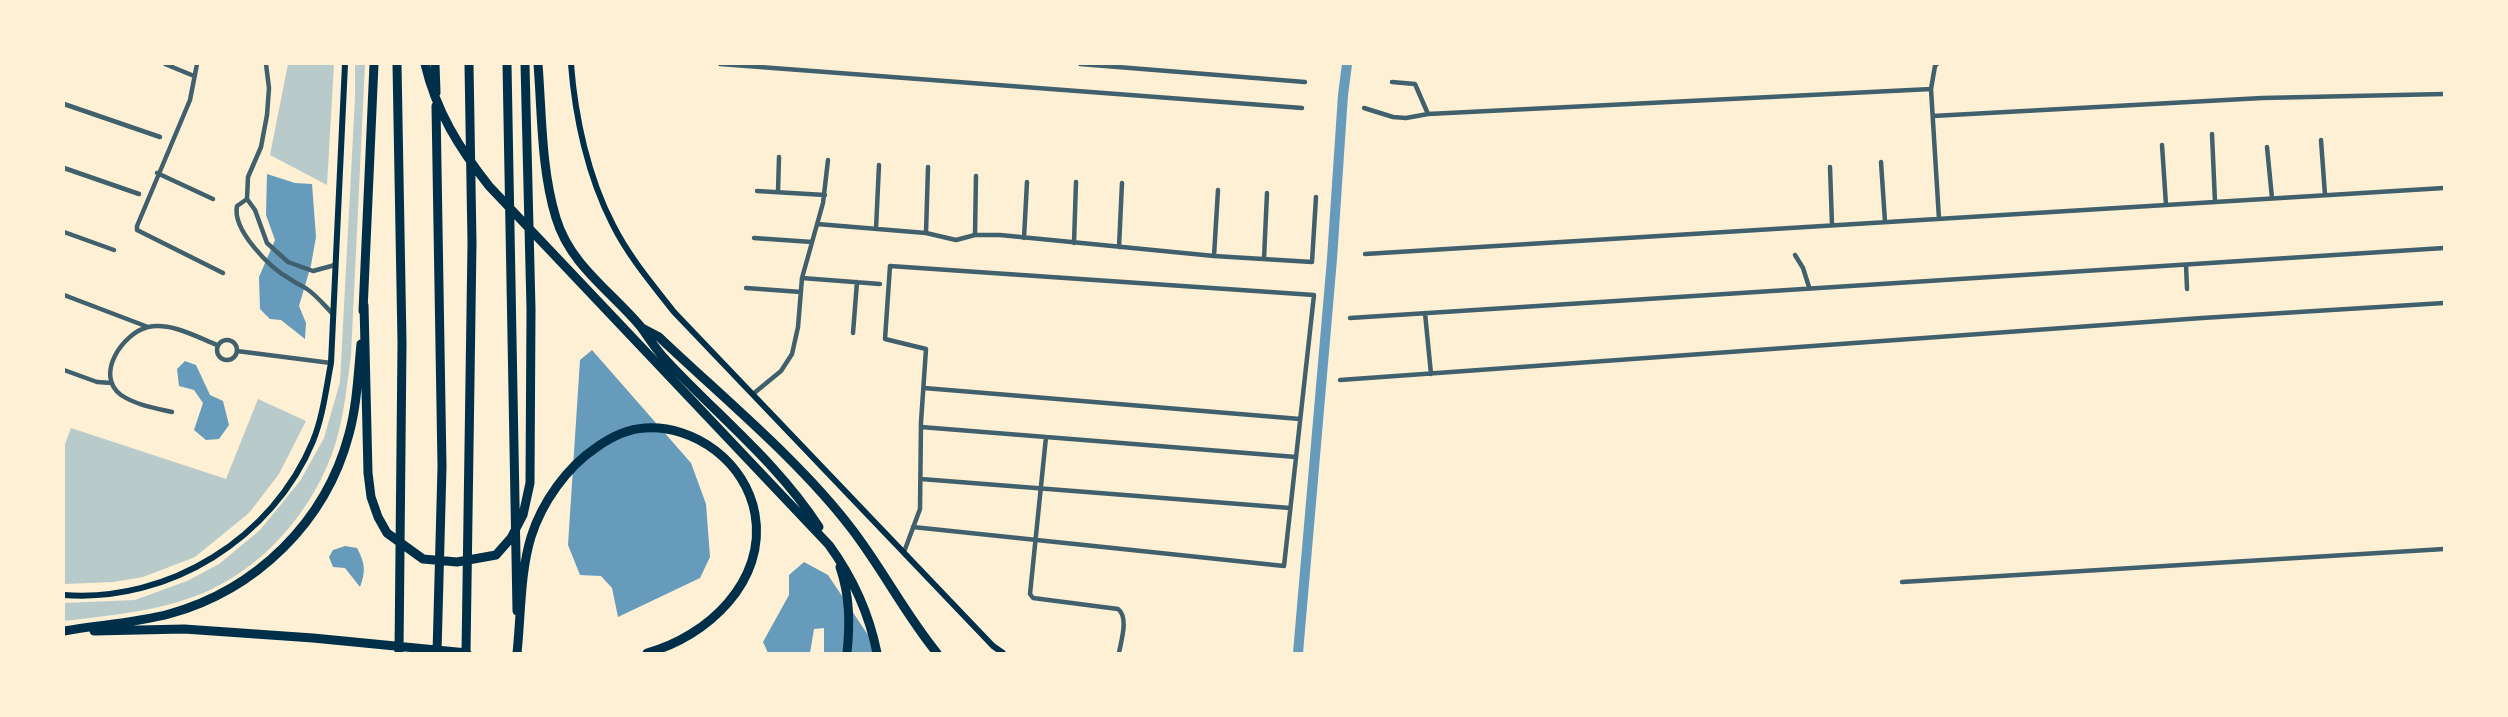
<!DOCTYPE html>
<style>
body{margin:0}
#map{position:relative;width:2508px;height:717px;overflow:hidden;background:#fdf0d5;font-family:"Alegreya Sans",sans-serif}
canvas{display:block}
.frame{position:absolute;inset:0;border:65px solid #fdf0d5;pointer-events:none}
</style>
<div id="map">
<canvas width="2508" height="717"></canvas>
<div class="frame"></div>
</div>
<script>
const context = document.querySelector('canvas').getContext('2d');
context.lineJoin = 'round';
function paint(path, color) { context.fillStyle = color; context.fill(path, 'evenodd'); }
function stroke(path, color, width, dash) { context.strokeStyle = color; context.lineWidth = width; context.lineCap = dash ? 'butt' : 'round'; context.setLineDash(dash || []); context.stroke(path); }
paint(new Path2D(`
 M288 64H334L327 185 270 155Z
 M355 64H365L351 355C347 385 344 416 335 445 316 505 269 562 212 589 166 611 113 615 64 621V603L135 600 187 581 219 564 260 530 300 481 324 438 340 382 355 98Z
 M258 399 306 421 279 474 249 513 195 557 143 577 113 582 64 584V447L71 428 226 479Z`), '#b9caca');
paint(new Path2D(`
 M267 174 295 183 312 184 316 237 311 265 299 306 306 323 305 339 281 320 270 319 260 309 259 277 275 240 266 215Z
 M592 350 691 463 706 504 710 557 700 578 618 617 612 588 601 576 580 575 568 545 580 360Z
 M185 361 196 365 210 395 223 401 229 425 219 439 206 440 194 430 203 403 194 390 179 386 177 369Z
 M345 546 357 548C365 563 366 571 360 587L345 568 333 567 329 557 333 550Z
 M804 562 828 575 880 653H824V628L814 629 810 653H768L763 642 789 595V575Z`), '#669bbc');
stroke(new Path2D(`
 M1298 653 1332 259 1343 95 1347 64`), '#669bbc', 10);
stroke(new Path2D(`
 M165 64 194 76
 M197 64 190 100 137 226V230L223 273
 M266 64 269 88 267 115 261 147 248 177 247 199 255 210 267 243 288 262 313 271 335 265
 M720 64 1302 108
 M1080 64 1305 82
 M1937 64 1935 66 1931 89 1939 219
 M1392 82 1415 84 1428 114
 M64 104 160 137
 M1364 108 1393 117 1406 118 1428 114 1931 89
 M1933 116 2262 98 2444 94
 M2212 134 2215 202
 M2321 140 2325 195
 M2162 145 2166 205
 M2267 147 2272 198
 M1881 162 1885 222
 M1830 167 1832 225
 M64 168 139 194
 M157 173 213 199
 M757 191 825 195
 M778 192 779 157
 M247 199 237 206C232 230 270 268 290 279 295 283 301 285 307 289 316 295 324 305 332 313
 M817 224 926 233 956 240 975 235H1000L1214 256 1312 262 1316 197
 M876 229 879 165
 M64 232 114 250
 M926 233 928 167
 M975 235 976 176
 M754 238 812 242
 M1024 238 1027 182
 M1074 243 1076 182
 M1119 247 1122 183
 M1365 254 2444 188
 M1795 255 1803 268 1809 287
 M1214 256 1218 190
 M1264 259 1267 193
 M2186 265 2187 289
 M802 278 880 284
 M746 288 801 292
 M64 295 148 327
 M1425 313 1431 374
 M1350 318 2444 248
 M853 333 857 282
 M217 350a10 10 0 1 1 20 0a10 10 0 1 1-20 0Z
 M237 351 331 363
 M64 370 97 382 112 383
 M1340 380 2202 318 2444 303
 M924 388 1300 419
 M753 394 781 371 792 354 798 327 802 278 823 203 828 160
 M172 412C155 408 136 405 121 395 94 375 123 333 148 327 171 322 197 337 217 345
 M921 427 1296 457
 M1046 437 1030 594 1033 598 1118 609C1129 617 1121 641 1119 653
 M921 479 1290 508
 M904 552 920 509 921 422 926 349 885 339 890 266 1314 295 1284 566 913 527
 M1902 582 2444 549`), '#3f606c', 4.5);
stroke(new Path2D(`
 M571 64C575 117 588 177 613 225 629 257 653 285 674 312L993 646 1003 653
 M64 595C169 603 273 538 313 441 323 416 326 389 331 363L345 64`), '#003049', 6);
stroke(new Path2D(`
 M397 64 402 343 399 653
 M425 64C436 111 459 148 489 186L829 545C853 578 869 613 877 653
 M435 64 436 93
 M507 64 517 611
 M538 64C542 114 541 169 556 218 570 265 611 291 641 327 649 338 656 350 666 360 718 416 777 462 819 527
 M436 106 442 467 437 653
 M364 305 368 473 371 497 378 517 387 533 423 559 457 562 496 555 511 538 523 515 530 483 531 309 525 64
 M363 311 374 64
 M642 328 659 337C722 397 799 460 851 528 882 568 905 614 937 653
 M840 567C850 596 850 624 847 653
 M64 631C98 625 135 623 169 614 256 590 326 522 349 434 357 405 358 374 361 344
 M94 631 184 629 313 638 467 653
 M466 653 472 243 469 64
 M517 653C521 616 520 573 531 537 542 502 567 467 597 447 611 437 628 429 645 428 696 425 746 463 755 514 767 581 707 637 647 653`), '#003049', 9);
</script>
